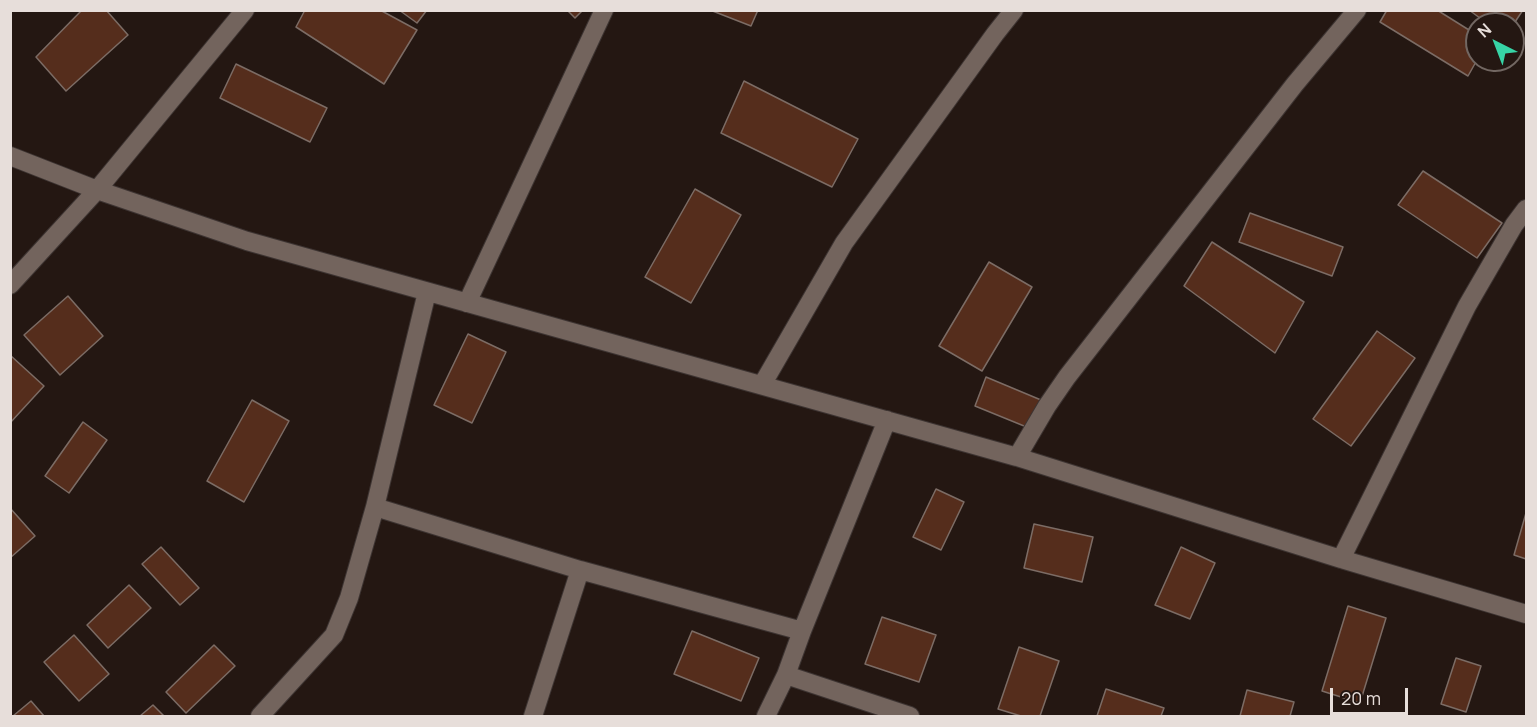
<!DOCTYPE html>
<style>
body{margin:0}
#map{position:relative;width:1537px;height:727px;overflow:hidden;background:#241712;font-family:Manrope,sans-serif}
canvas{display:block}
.frame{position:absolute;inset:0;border:12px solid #e7deda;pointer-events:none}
.north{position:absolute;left:1465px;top:12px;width:60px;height:60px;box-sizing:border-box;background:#241712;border:2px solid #726762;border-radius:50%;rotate:318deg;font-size:16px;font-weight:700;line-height:24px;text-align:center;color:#e7deda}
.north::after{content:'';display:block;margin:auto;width:21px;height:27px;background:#37d4a6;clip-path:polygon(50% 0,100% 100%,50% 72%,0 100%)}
.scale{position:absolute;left:1330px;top:688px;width:78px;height:27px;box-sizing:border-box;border:3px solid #e7deda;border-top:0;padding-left:8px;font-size:18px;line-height:21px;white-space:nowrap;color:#e7deda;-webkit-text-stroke:4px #241712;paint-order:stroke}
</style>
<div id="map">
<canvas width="1537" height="727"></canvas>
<div class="frame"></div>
<div class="north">N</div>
<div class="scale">20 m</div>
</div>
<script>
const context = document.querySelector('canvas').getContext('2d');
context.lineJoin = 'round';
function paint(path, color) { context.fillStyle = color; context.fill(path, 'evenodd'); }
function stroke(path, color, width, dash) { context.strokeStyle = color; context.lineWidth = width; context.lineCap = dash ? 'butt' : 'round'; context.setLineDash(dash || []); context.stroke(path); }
const building = new Path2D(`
 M82 10H106L128 35 66 91 36 57Z
 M305 10H380L417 30 384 84 296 27Z
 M399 10H427L417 23Z
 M567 10H583L575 18Z
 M710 10H758L751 26Z
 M1387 10H1437L1477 35V60L1468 76 1380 22Z
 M1469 10H1523L1513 25 1488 24Z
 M236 64 327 108 310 142 220 98Z
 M744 81 858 139 832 187 721 133Z
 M1423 171 1502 223 1477 258 1398 205Z
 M695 189 741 215 691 303 645 277Z
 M1250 213 1343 247 1332 276 1239 242Z
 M1212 242 1304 302 1275 353 1184 286Z
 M989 262 1032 287 982 371 939 346Z
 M68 296 103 336 60 375 24 335Z
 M1377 331 1415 358 1351 446 1313 419Z
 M468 334 506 352 472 423 434 405Z
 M10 355 44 386 10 423Z
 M986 377 1041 400 1029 428 975 406Z
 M252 400 289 421 244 502 207 481Z
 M83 422 107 440 69 493 45 476Z
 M936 489 964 502 941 550 913 537Z
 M10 508 35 536 10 558Z
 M1526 513V559L1514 555Z
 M1034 524 1093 537 1082 582 1024 568Z
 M161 547 199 588 180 605 142 564Z
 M1181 547 1215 563 1190 619 1155 605Z
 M129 585 151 608 108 648 87 625Z
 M1348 606 1386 618 1360 703 1322 691Z
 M882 617 936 635 919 682 865 664Z
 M692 631 759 658 741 701 674 674Z
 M74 635 109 674 79 701 44 662Z
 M214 645 235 666 186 713 166 692Z
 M1019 647 1059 661 1040 716H1021L998 709Z
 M1456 658 1481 666 1466 712 1441 704Z
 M1106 689 1164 708 1161 716H1097Z
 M1247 690 1294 702 1290 716H1240Z
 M31 701 44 716H13Z
 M153 705 164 716H140Z`);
paint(building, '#552d1c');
stroke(building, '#7c6c65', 1.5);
const minor = new Path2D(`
 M10 156 97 190 247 241 1017 457 1341 559 1526 614
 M10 285 97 190 245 10
 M467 303 604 10
 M762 385 844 243 995 34 1014 10
 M1017 457 1047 406 1067 377 1295 84 1357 10
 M375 507 580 570 802 631 786 675
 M1341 559 1467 306 1514 225 1526 209
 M802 631 887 420
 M260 716 334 635 349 598 375 507 427 292
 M533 716 580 570
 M766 716 786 675 910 716`);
stroke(minor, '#3d3432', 20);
stroke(minor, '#73645d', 18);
</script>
